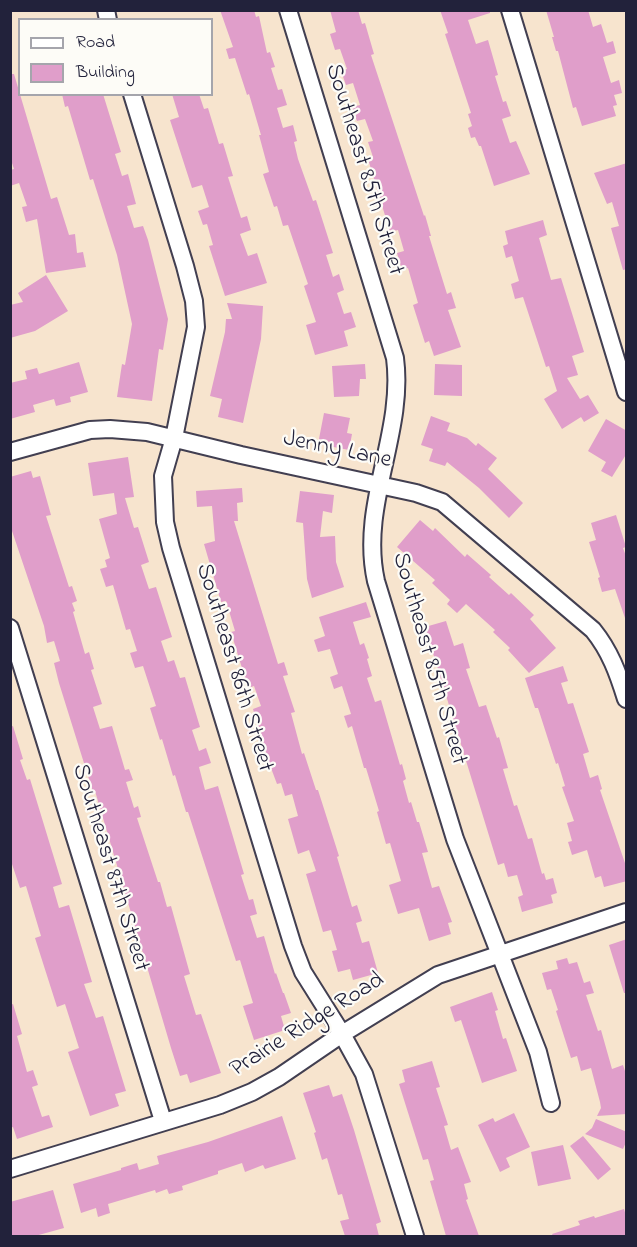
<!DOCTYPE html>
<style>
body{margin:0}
#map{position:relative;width:637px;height:1247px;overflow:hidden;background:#f7e4ce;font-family:"Indie Flower",sans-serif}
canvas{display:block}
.frame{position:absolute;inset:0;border:12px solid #22223b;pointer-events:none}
.legend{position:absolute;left:18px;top:18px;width:195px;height:78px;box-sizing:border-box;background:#fdfcf7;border:2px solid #a5a5ac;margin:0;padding:8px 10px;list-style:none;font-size:18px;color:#22223b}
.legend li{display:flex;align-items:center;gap:12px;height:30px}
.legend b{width:30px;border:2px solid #a5a5ac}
</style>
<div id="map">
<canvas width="637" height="1247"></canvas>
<div class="frame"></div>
<ul class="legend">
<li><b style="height:8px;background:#fff"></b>Road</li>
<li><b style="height:16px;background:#e09eca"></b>Building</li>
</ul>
</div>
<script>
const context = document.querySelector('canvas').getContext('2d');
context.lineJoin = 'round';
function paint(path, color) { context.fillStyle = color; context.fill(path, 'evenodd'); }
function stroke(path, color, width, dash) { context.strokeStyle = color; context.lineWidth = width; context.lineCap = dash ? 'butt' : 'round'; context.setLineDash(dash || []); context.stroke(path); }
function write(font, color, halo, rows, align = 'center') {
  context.font = font + ' "Indie Flower",sans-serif'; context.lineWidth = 4.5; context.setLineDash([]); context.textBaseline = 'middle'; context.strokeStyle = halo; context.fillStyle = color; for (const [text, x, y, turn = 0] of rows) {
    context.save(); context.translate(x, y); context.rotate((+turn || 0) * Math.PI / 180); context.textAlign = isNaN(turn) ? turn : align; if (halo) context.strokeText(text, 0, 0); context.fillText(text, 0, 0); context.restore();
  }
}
paint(new Path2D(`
 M220 10H254L256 17 259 16 267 53 270 52 275 67 271 68 278 90 282 89 287 105 277 108 283 128 293 125 297 141 294 142 298 159 313 201 316 200 333 253 326 255 333 277 339 274 344 290 337 293 344 314 351 312 356 327 344 331 348 346 315 355 306 325 316 322 304 286 308 284 288 225 283 226 277 206 274 207 263 174 269 172 259 135H261L249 94 247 95 235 58 229 59 226 49 233 47Z
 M330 10H358L362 24 365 23 374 54 371 55 424 216 425 215 431 236H429L447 294 451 292 456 308 448 310 461 347 434 356 429 341 425 343 413 305 418 303 408 268 402 270 397 253 404 251 398 230 390 232 368 159 373 157 368 142 373 141 365 119 357 121 352 107 360 105 353 83 346 85 341 71 347 69 340 49 335 50 330 34 336 32Z
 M440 10H490V13L468 20 476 44 488 40 498 75 495 76 503 102 506 101 511 116 502 119 510 143 516 141 530 174 494 186 481 146H479L475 137 471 138 468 128 472 126 468 114 471 113 445 34 448 33Z
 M546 10H588L593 27 601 24 607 43 613 41 616 53 603 57 611 83 619 80 622 93 614 95 617 105 613 106 616 116 582 126 576 107 573 108 558 51H556L552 37H554Z
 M10 74H14L51 199 57 197 69 235 75 234 77 253 83 252 86 267 46 273 37 219 26 222 22 207 27 206 19 183 10 186V170L14 169 10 157Z
 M62 94H103L121 152 115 154 122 176 128 174 136 204 127 206 134 228 143 226 148 240 168 319 163 350 159 349 152 401 117 397 122 364 125 365 132 324 117 255 93 179 90 180 68 106 65 107Z
 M172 94H199L204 109 208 108 219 144 223 143 233 176 228 177 241 218 247 216 251 230 240 234 248 256 257 253 267 283 225 296 209 246 213 245 207 224 203 225 198 211 209 207 202 185 192 188 170 120 179 117Z
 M627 163V269L623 270 611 228 619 226 612 202 607 204 594 173Z
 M543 220 547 235 539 238 551 280 561 278 584 352 572 356 578 375 567 378 580 399 588 395 599 413 584 422 581 417 562 429 544 399 557 391 549 366 546 367 523 297 515 299 511 284 519 281 512 256 506 258 503 246 508 244 505 231Z
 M46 275 68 311 35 331 10 338V305L23 302 18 293Z
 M227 303 263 306 261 339 243 423 218 417 222 399 210 396 225 332 226 319H232Z
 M79 362 88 392 70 397 71 402 56 406 54 399 33 405 35 412 10 419V383L27 379 25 371 37 368 39 374Z
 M365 364 366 379H360L359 396 334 397 332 366Z
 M435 364 462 365V396L434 395Z
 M324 413 350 418 347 433 352 434 349 450 318 444Z
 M431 416 450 423 447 431 467 438 476 446 478 443 497 458 488 469 523 503 509 518 479 488 447 462 445 466 429 461 433 449 421 445Z
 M606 419 627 431V453L612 477 601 471 606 462 588 451Z
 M128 457 134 497 125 498 134 528 138 527 149 562 141 565 149 589 156 587 172 637 161 641 168 662 174 660 180 678 185 677 200 727 192 730 199 751 206 748 211 763 199 767 205 790 218 786 244 874 241 875 249 900 253 899 257 914 250 916 257 938 264 936 275 974 276 973 283 993H284L291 1013 281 1016 285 1030 254 1040 243 1006 253 1003 240 960 236 961 188 812H186L175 775 173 776 162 739 160 740 150 708 156 706 143 666 135 668 130 653 137 651 130 629 126 630 113 585 106 587 100 569 107 567 105 560 110 558 99 519 117 514 114 493 93 496 88 463Z
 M31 471 33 478 40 476 51 515 46 516 69 587 72 586 77 601 72 603 75 611 73 612 85 654 89 652 94 669 91 670 102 704 93 707 100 729 112 726 125 770 129 769 133 780 126 782 134 808 138 806 141 817 137 818 158 882H160L167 907 171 906 190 974 184 976 196 1015 201 1014 221 1073 190 1083 187 1074 180 1076 171 1048 95 791 93 792 59 683 54 663 60 661 54 641 47 643 44 626 10 525V477Z
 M242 488 243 502 237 503 238 521H234L278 664 284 662 288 675 283 676 295 712 291 713 302 754 304 753 316 790H318L339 856 337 857 352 907 357 905 362 921 356 923 362 943 369 941 378 973 353 980 350 969 338 972 332 951 337 950 331 930 323 932 306 874 316 871 309 850 298 854 288 819 298 816 292 794 285 796 281 783 277 784 268 760 253 709 261 706 254 686 248 688 231 632 235 631 226 601 221 602 204 544 215 541 212 506 197 507 196 491Z
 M300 491 334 495 332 513 323 511 320 537 335 536 336 562 344 587 312 598 307 579 303 523 296 522Z
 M616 515 626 547 623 548 627 559V618H625L615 589 602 592 598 578 600 577 589 542 596 540 591 523Z
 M420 520 433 531 435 528 465 557 467 554 491 575 489 577 509 595 511 593 534 615 530 619 556 648 529 673 508 650 510 648 493 632 495 630 466 604 457 613 447 604 450 600 432 583 435 580 397 547Z
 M366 602 371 617 353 622 360 645 364 643 369 658 367 659 372 676 367 678 375 702 381 700 400 765 402 764 406 779 403 781 409 803 411 802 417 822H419L428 852 422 853 432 888 439 886 452 922 448 923 451 934 429 941 419 908 398 914 389 885 401 881 390 843 386 844 377 812 379 811 366 768H364L352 726 348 728 344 716 351 714 342 686 334 689 330 677 338 674 330 649 318 652 314 640 325 636 319 617Z
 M446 621 454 646 463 643 470 668 466 669 479 707 486 705 497 738 499 737 508 768 503 769 514 806 517 805 528 839 532 838 542 874 544 873 546 880 553 878 557 893 551 895 553 903 522 912 518 897 523 895 517 875 508 877 504 863 498 865 425 627Z
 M563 666 568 681 561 683 568 704 573 703 589 752 583 754 590 778 598 775 602 789 600 790 627 869V881L604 887 601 876 595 878 587 850 572 855 568 842 572 841 567 823 574 821 562 787 565 786 558 763 556 764 538 708H535L525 678Z
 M13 726 23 759 20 760 27 780 30 779 62 884 53 887 59 908 69 905 92 982 84 984 96 1018 103 1016 126 1091 115 1094 119 1106 90 1116 68 1052 79 1048 65 1004 57 1007 35 938 41 936 26 886 20 888 10 858V727Z
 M627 939V993H624L609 945Z
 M567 958 569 964 577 962 584 983 590 981 594 993 586 995 598 1031 601 1030 612 1069 623 1065 627 1077V1114L597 1116 601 1108 600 1102 591 1068 581 1071 577 1056 571 1058 556 1011 558 1010 551 989 547 990 542 973 558 969 556 961Z
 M492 992 498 1010 495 1011 503 1039 506 1038 517 1071 482 1083 461 1020 455 1022 450 1007Z
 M13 1004 22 1034 17 1036 27 1072 33 1070 38 1085 32 1087 42 1117 49 1115 53 1127 17 1139 13 1127 10 1128V1005Z
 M432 1061 440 1087 436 1088 448 1125 444 1126 451 1150 458 1147 471 1182 464 1184 468 1199 466 1200 479 1236H446L430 1181 434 1180 428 1159 423 1160 399 1084 405 1082 402 1070Z
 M329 1085 333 1097 342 1094 354 1130 381 1222 376 1224 379 1236H345L340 1221 349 1219 342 1194 338 1195 327 1158 322 1160 314 1133 316 1132 303 1093Z
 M514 1113 530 1147 506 1158 510 1167 500 1172 478 1125 493 1118 495 1122Z
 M282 1116 296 1159 265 1169 263 1165 245 1172 242 1163 218 1171V1174L182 1186 183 1190 169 1194 167 1189 156 1193 155 1190 108 1204 110 1213 98 1217 96 1208 81 1213 73 1184 121 1170V1168L137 1163 139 1170 159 1164 157 1156 208 1142Z
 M596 1119 627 1132V1140L623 1149 585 1134 592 1128Z
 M583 1136 611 1169 598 1180 570 1146Z
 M563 1145 571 1179 538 1186 531 1152Z
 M53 1190 64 1228 35 1236H10V1202Z
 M624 1209 627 1219V1236H553L552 1234 580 1225 578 1221 594 1216 595 1218Z`), '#e09eca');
const minor = new Path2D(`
 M106 10 108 20
 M288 10 395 358C405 433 359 505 376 581L455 839 538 1052 551 1103
 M510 10 626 392
 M132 94 185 266 194 301 196 327 174 438 163 476 165 522 171 548 293 946 303 972 342 1034 364 1074 415 1236
 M10 452 90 430 110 429 147 432 241 455 416 493 442 502 593 630C610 651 618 673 626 699
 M10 628 163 1121
 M10 1169 220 1105 252 1092 279 1077 342 1034 438 975 626 912`);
stroke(minor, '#423f51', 20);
stroke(minor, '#fff', 16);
write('24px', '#22223b', '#fdfcf7', [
 ["Southeast 85th Street",363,170,73],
 ["Jenny Lane",337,451,12],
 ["Southeast 85th Street",428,659,74],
 ["Southeast 86th Street",233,668,73],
 ["Southeast 87th Street",109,868,73],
 ["Prairie Ridge Road",308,1026,-32]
]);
</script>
